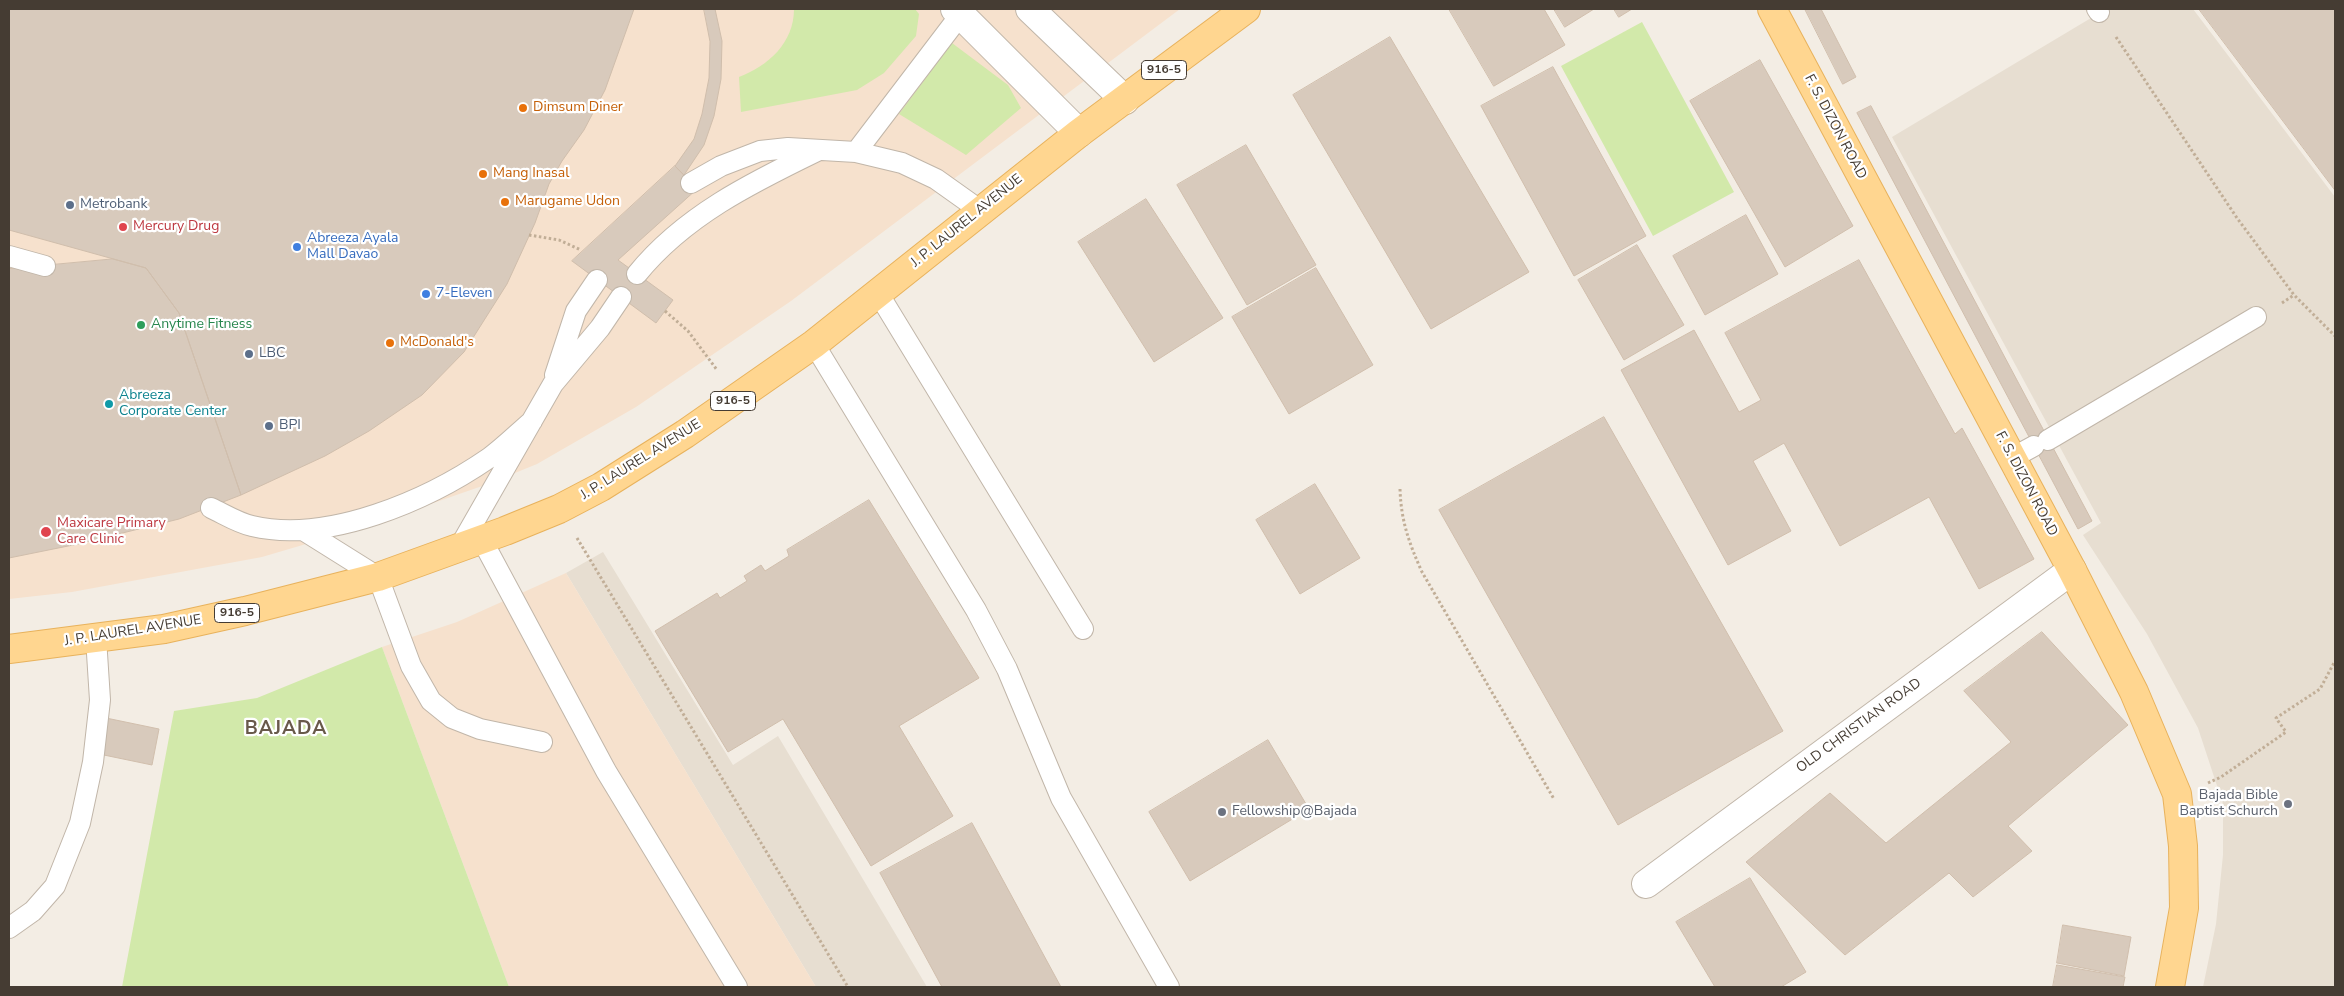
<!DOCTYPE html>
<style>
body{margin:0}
#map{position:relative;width:2344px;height:996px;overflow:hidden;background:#f3ede4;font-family:"Nunito Sans",sans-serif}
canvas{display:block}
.frame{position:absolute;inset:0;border:10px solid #453c33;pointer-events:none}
</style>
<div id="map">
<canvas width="2344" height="996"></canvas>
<div class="frame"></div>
</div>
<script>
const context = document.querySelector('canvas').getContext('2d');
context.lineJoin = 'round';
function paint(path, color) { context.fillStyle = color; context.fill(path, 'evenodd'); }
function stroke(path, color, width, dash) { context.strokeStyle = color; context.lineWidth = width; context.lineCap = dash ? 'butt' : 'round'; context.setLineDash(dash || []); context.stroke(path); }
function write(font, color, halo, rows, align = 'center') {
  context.font = font + ' "Nunito Sans",sans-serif'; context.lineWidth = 4.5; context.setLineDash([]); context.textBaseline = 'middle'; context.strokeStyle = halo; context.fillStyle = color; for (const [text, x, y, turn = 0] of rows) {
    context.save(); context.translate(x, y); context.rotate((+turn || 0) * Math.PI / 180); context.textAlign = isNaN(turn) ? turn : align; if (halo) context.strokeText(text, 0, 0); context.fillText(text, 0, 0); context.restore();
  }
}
paint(new Path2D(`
 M2085 9H2193L2335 197V987H2203L2216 924 2223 855V804L2198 728 2147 634 2083 535 2101 523 1892 137 2091 18Z
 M603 552 733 765 778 736 927 987H816L566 573Z`), '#e7ded1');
paint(new Path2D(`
 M9 9H1180L791 301 636 407 537 464 488 484 367 526 262 557 72 592 9 599Z
 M566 573 816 987H509L382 647 457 622Z`), '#f6e1cd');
paint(new Path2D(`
 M794 9H915L919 14 916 36 884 73 857 90 741 112 739 77C768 66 794 43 794 9Z
 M1642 22 1734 192 1653 236 1561 66Z
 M952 43 1008 85 1021 108 966 155 899 114Z
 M382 647 509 987H122L174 711 257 698Z`), '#d2e9aa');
const building = new Path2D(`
 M9 9H634L605 90 584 130 562 161 549 184 535 223 507 284 464 352 422 395 369 431 325 456 241 495 179 313 146 268 9 230Z
 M704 9H715L722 41 721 79 714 116 704 145 684 175 675 166 694 139 702 114 709 78 710 42Z
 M1449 9H1544L1565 45 1494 86Z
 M1554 9H1594L1565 27Z
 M1614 9H1632L1619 17Z
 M1805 9H1821L1856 77 1843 84Z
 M2199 9H2335V190Z
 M1390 37 1529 272 1431 329 1293 95Z
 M1760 60 1853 226 1785 267 1690 101Z
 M1553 67 1646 236 1574 276 1481 106Z
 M1871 106 2092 521 2078 529 1857 113Z
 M1246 145 1316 265 1247 305 1177 185Z
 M675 166 697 189 618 260 673 300 656 323 572 261Z
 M1146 199 1223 318 1154 362 1078 242Z
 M1746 215 1778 274 1705 315 1673 256Z
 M1637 245 1684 325 1624 360 1578 280Z
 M113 259 146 268 179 313 241 495 179 519 78 544 9 558V269Z
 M1859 260 1955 434 1962 428 2034 559 1979 589 1929 497 1840 546 1784 443 1753 461 1791 531 1728 565 1621 370 1694 330 1739 412 1761 400 1725 333Z
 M1316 268 1373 365 1289 414 1232 317Z
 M1604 417 1783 731 1618 825 1439 510Z
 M1315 484 1360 558 1300 594 1256 520Z
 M869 500 979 678 899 726 953 816 871 866 783 719 728 752 655 631 717 593 720 598 747 581 744 576 761 565 765 571 789 556 787 550Z
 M2042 632 2128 725 2008 826 2032 851 1973 897 1949 873 1845 955 1746 862 1830 793 1886 843 2011 742 1964 691Z
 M106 718 159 729 152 765 99 754Z
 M1268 740 1309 809 1190 881 1149 812Z
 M972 823 1061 987H942L880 873Z
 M1750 878 1806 972 1781 987H1715L1676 922Z
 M2063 925 2131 937 2124 976 2057 963Z
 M2057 965 2125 977 2123 987H2053Z`);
paint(building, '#d8cabc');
stroke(building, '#d0beac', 1);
const lane = new Path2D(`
 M2097 9 2099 12
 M856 152 961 14
 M691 183 721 166 760 151 788 148 856 152 902 163 936 179 981 211
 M9 256 45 266
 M637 274C684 216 751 183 817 151
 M878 293 1083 629
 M814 344 976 610 1007 669 1061 798 1169 987
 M555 375 576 311 597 280
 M2048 440 2256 317
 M2012 458 2034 446
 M211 508C224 514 238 523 252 526 328 544 428 500 489 458 504 447 518 433 532 421
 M303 530 378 577 411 666 431 701 452 718 480 729 542 742
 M482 540 606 771 737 987
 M459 548 553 384 600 328 621 297
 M9 928 33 911 55 886 80 823 93 762 100 700 96 638`);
const street = new Path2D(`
 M955 9 1079 133
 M1030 9 1125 100
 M1646 884 2072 570`);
const primary = new Path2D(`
 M1772 9 2072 570 2134 692 2177 794 2183 846 2184 908 2170 987
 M9 649 164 629 245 611 378 577 505 531 559 509 601 487 685 434 814 344 1079 133 1246 9`);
stroke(lane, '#c1b6a9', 22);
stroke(street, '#c1b6a9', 30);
stroke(primary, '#e8b25c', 30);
stroke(new Path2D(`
 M2116 37 2237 218 2294 295 2335 336
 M529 235 559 240 581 250
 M2282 303 2294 295
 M665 311 688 331 717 370
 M1400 489C1401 521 1409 543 1422 572L1554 799
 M577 538 848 987
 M2208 783 2221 777 2286 732 2276 718 2320 689 2335 661`), '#c1ae97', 3, [2.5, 2.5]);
stroke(lane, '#fff', 20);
stroke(street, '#fff', 28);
stroke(primary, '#ffd690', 28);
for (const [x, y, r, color] of [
 [523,108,5,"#e8710a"],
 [483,174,5,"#e8710a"],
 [505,202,5,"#e8710a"],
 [70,205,5,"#5c6f8a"],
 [123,227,5,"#e0444e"],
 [297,247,5,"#3f7fe0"],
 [426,294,5,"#3f7fe0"],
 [141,325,5,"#2e9e5b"],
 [390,343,5,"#e8710a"],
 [249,354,5,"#5c6f8a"],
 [109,404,5,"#0f9aa8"],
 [269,426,5,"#5c6f8a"],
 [46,532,6,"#e0444e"],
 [2288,804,5,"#6b7280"],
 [1222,812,5,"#6b7280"]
]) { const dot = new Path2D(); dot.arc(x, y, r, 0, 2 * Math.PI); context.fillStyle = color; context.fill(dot); stroke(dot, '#fff', 2); }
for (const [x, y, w] of [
 [1164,70,45],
 [733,401,45],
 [237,613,45]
]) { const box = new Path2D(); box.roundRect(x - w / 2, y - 9.5, w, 19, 4); context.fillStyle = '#fff'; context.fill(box); stroke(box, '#453c33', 1); }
write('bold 12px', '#453c33', null, [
 ["916-5",1164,70],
 ["916-5",733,401],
 ["916-5",237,613]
]);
write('14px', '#c56008', '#fff', [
 ["Dimsum Diner",533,108],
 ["Mang Inasal",493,174],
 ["Marugame Udon",515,202],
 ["McDonald's",400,343]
], 'left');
write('14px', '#453c33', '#fff', [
 ["F. S. DIZON ROAD",1835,127,62],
 ["J. P. LAUREL AVENUE",967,221,-39],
 ["J. P. LAUREL AVENUE",641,460,-32],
 ["F. S. DIZON ROAD",2026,484,62],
 ["J. P. LAUREL AVENUE",133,631,-9],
 ["OLD CHRISTIAN ROAD",1859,726,-36]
]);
write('14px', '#4e5e75', '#fff', [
 ["Metrobank",80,205],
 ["LBC",259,354],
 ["BPI",279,426]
], 'left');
write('14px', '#be3a42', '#fff', [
 ["Mercury Drug",133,227],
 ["Maxicare Primary",57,524],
 ["Care Clinic",57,540]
], 'left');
write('14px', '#366cbe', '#fff', [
 ["Abreeza Ayala",307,239],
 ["Mall Davao",307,255],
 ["7-Eleven",436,294]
], 'left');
write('14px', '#27864d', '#fff', [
 ["Anytime Fitness",151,325]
], 'left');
write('14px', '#0d838f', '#fff', [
 ["Abreeza",119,396],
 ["Corporate Center",119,412]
], 'left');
write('14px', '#5b616d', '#fff', [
 ["Bajada Bible",2278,796],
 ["Baptist Schurch",2278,812],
 ["Fellowship@Bajada",1232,812,"left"]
], 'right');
context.letterSpacing = '1px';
write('bold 19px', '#68594a', '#fff', [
 ["BAJADA",286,729]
]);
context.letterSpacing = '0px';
</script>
